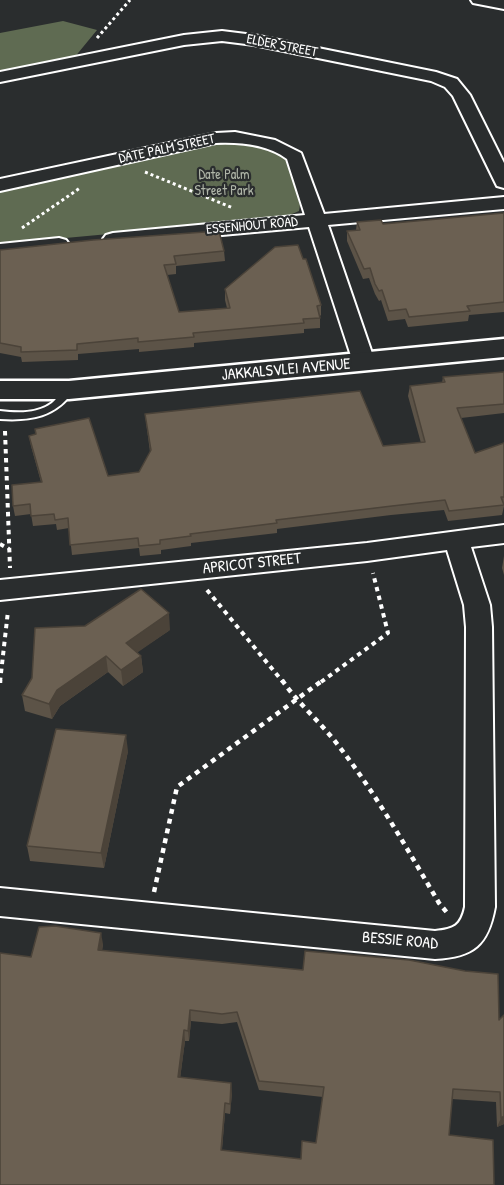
<!DOCTYPE html>
<style>
body{margin:0}
canvas{display:block;background:#2a2d2e}
</style>
<canvas width="504" height="1185"></canvas>
<script>
const context = document.querySelector('canvas').getContext('2d');
context.lineJoin = 'round';
function paint(path, color) { context.fillStyle = color; context.fill(path, 'evenodd'); }
function stroke(path, color, width, dash) { context.strokeStyle = color; context.lineWidth = width; context.lineCap = dash ? 'butt' : 'round'; context.setLineDash(dash || []); context.stroke(path); }
function write(font, color, halo, rows, align = 'center') {
  context.font = font + ' "Patrick Hand",sans-serif'; context.lineWidth = 4.5; context.setLineDash([]); context.textBaseline = 'middle'; context.strokeStyle = halo; context.fillStyle = color; for (const [text, x, y, turn = 0] of rows) {
    context.save(); context.translate(x, y); context.rotate((+turn || 0) * Math.PI / 180); context.textAlign = isNaN(turn) ? turn : align; if (halo) context.strokeText(text, 0, 0); context.fillText(text, 0, 0); context.restore();
  }
}
paint(new Path2D(`
 M63 21 97 30 74 58 0 73V33Z
 M218 142C235 143 276 144 286 160 293 172 296 191 300 205L299 211 283 218 0 244V191Z`), '#5f6b52');
const lane = new Path2D(`
 M69 387 73 388 74 390C56 417 31 421 0 419V411C18 413 37 414 52 403 58 398 62 390 69 387Z`);
const street = new Path2D(`
 M471 0H504V9L473 3Z
 M222 31 254 35 436 72 457 79 470 95 504 163V188L497 186 495 182 453 96 445 87 431 81 254 45 222 41 184 45 0 82V72L184 35Z
 M235 132 275 140 301 153 324 214 504 197V209L328 225 375 362 372 367 364 369 356 367 353 362 309 227 113 245 106 243 103 239 106 235 113 233 305 215 287 159C267 144 240 142 216 143L0 191V179L216 133Z
 M59 238 66 240 69 244 66 248 0 256V244Z
 M504 525V543L471 547 490 605 492 627 495 907C488 945 474 957 435 959L0 916V888L435 931C454 929 461 926 465 907L466 627 464 605 447 550 367 561 0 600V580L367 543Z`);
const secondary = new Path2D(`
 M504 339V357L69 399H0V381H69Z`);
stroke(lane, '#fff', 4);
stroke(street, '#fff', 4);
stroke(secondary, '#fff', 5);
stroke(new Path2D(`
 M97 38 130 0
 M145 172 233 208
 M22 228 80 188`), '#fff', 3, [3, 3]);
stroke(new Path2D(`
 M5 431 10 568
 M0 544 9 549
 M207 590 283 682
 M0 682 8 611
 M321 682 388 633 373 573`), '#fff', 4, [4.5, 4.5]);
stroke(new Path2D(`
 M282 680C297 702 317 719 334 740 374 790 406 847 439 903L449 915
 M0 683V680
 M154 892 177 787 323 680`), '#fff', 4.5, [5, 5]);
paint(lane, '#2a2d2e');
paint(street, '#2a2d2e');
paint(secondary, '#2a2d2e');
paint(new Path2D(`
 M504 213V312L469 315 468 321 408 327 405 319 388 321 381 300 379 301 375 294 369 278 363 279 347 241V231L356 230 357 222 383 224Z
 M0 250 224 251 225 261 176 266V274L167 275 179 312 227 308 225 300V289L321 305V315L320 316V328L304 329V333L194 343V347L139 352V349L78 354V360L22 362 21 357 0 353Z
 M504 372V413L461 418 475 453 504 443V506L502 515 448 521 444 510 391 515 277 529V533L191 543V546L161 550V554L140 556 139 548 72 555 69 528 57 530 56 524 33 526 31 514 15 516 13 506 41 482 31 446 29 436 36 434 35 429 108 476 139 472 150 452 145 414 383 446 421 443 408 396 410 386 442 383 443 377Z
 M504 556V575L502 568Z
 M170 630 137 652 141 656 143 672 123 686 108 672 60 706 52 719 25 711 22 695 32 678Z
 M128 751 104 868 30 861 27 846Z
 M103 944 102 951 499 1020 504 1015V1124L497 1127 496 1102 452 1099 449 1135 494 1185H0L31 957ZM191 1021 222 1024 237 1022 259 1090 323 1097 316 1143 301 1159 222 1150 225 1113 230 1114 232 1093 180 1078 185 1041H189Z`), '#5c5347');
paint(new Path2D(`
 M169 613 170 630 128 659 126 643Z
 M106 656 108 672 60 706 52 719 49 704 57 690Z
 M141 656 143 672 123 686 121 670Z
 M126 735 128 751 104 868 101 853Z
 M101 933 103 944 100 961 98 950Z
 M190 1010 191 1021 189 1041 188 1031Z
 M184 1030 185 1041 179 1087 178 1077Z
 M231 1083 232 1093 230 1114V1104Z
 M225 1103V1113L221 1159V1150Z
 M504 1116V1124L497 1127 501 1118Z`), '#4b4339');
const building = new Path2D(`
 M504 213V302L467 306 470 311 409 317 406 309 389 311 382 290 379 291 375 284 370 268 364 269 347 231 360 230 357 222 381 220 383 224Z
 M219 231 224 251 174 256 176 264 164 265 179 312 230 308 225 289 275 247 298 245 303 259H306L321 305 317 306 320 318 303 319 304 323 193 333 194 337 138 342V338L77 344V350L21 352V347L0 343V250L93 240Z
 M504 372V404L457 408 475 453 504 443V497H501L504 505 449 511 445 500 392 506 276 520 277 523 190 534 191 536 160 540V544L139 546 138 538 70 545 68 518 55 520 54 514 31 516 30 504 13 506 12 485 42 482 29 436 36 434 35 429 89 418 108 476 139 472 151 450 145 414 360 391 383 446 425 442 410 386 445 382 443 377Z
 M141 589 169 613 126 643 141 656 121 670 106 656 57 690 49 704 22 695 32 678 35 628 85 626Z
 M56 729 126 735 101 853 27 846Z
 M55 926 101 933 98 950 303 970 305 951 409 960 465 971 498 974 499 1020 504 1015V1116L501 1118 500 1092 453 1089 449 1135 493 1140 494 1185H0V953L31 957 39 927ZM190 1010 222 1014 237 1012 259 1081 324 1087 316 1143 302 1141 301 1159 221 1150 225 1103 230 1104 231 1083 178 1077 184 1030 188 1031Z`);
paint(building, '#6b6052');
stroke(building, '#4b4339', 1.5);
write('14px', '#fff', '#2a2d2e', [
 ["ELDER STREET",282,46,11],
 ["DATE PALM STREET",167,149,-12],
 ["ESSENHOUT ROAD",252,226,-5]
]);
write('14px', '#afb5a8', '#2a2d2e', [
 ["Date Palm",224,175],
 ["Street Park",224,191]
]);
write('16px', '#fff', '#2a2d2e', [
 ["JAKKALSVLEI AVENUE",286,370,-5],
 ["APRICOT STREET",252,564,-6],
 ["BESSIE ROAD",400,941,5]
]);
</script>
